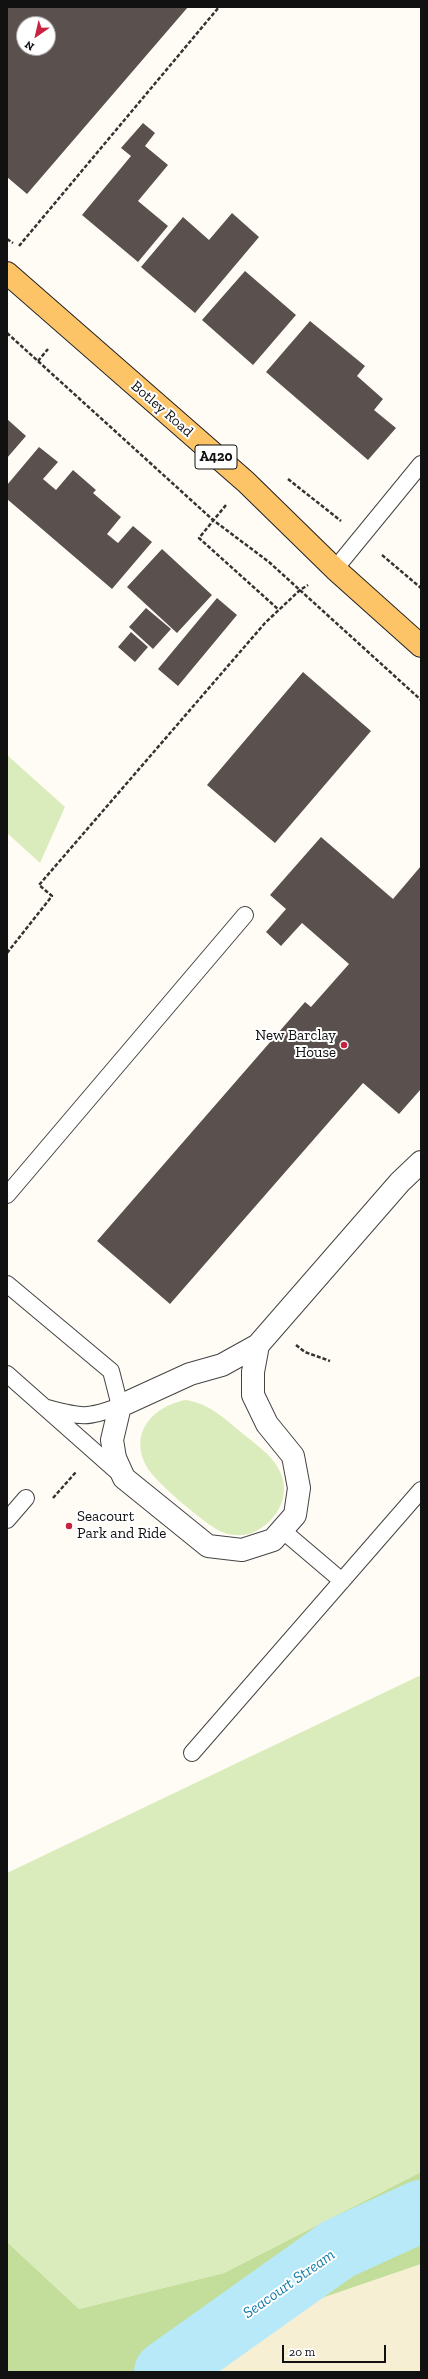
<!DOCTYPE html>
<style>
body{margin:0}
#map{position:relative;width:428px;height:2379px;overflow:hidden;background:#fffcf5;font-family:"Zilla Slab",serif}
canvas{display:block}
.frame{position:absolute;inset:0;border:8px solid #111;pointer-events:none}
.north{position:absolute;left:16px;top:16px;width:40px;height:40px;box-sizing:border-box;background:#fff;border:1px solid #a0a0a0;border-radius:50%;rotate:214deg;font-size:11px;font-weight:700;line-height:16px;text-align:center;color:#111}
.north::after{content:'';display:block;margin:auto;width:14px;height:18px;background:#c82240;clip-path:polygon(50% 0,100% 100%,50% 72%,0 100%)}
.scale{position:absolute;left:282px;top:2345px;width:104px;height:18px;box-sizing:border-box;border:2px solid #111;border-top:0;padding-left:5px;font-size:12px;line-height:14px;white-space:nowrap;color:#111;-webkit-text-stroke:3px #fff;paint-order:stroke}
</style>
<div id="map">
<canvas width="428" height="2379"></canvas>
<div class="frame"></div>
<div class="north">N</div>
<div class="scale">20 m</div>
</div>
<script>
const context = document.querySelector('canvas').getContext('2d');
context.lineJoin = 'round';
function paint(path, color) { context.fillStyle = color; context.fill(path, 'evenodd'); }
function stroke(path, color, width, dash) { context.strokeStyle = color; context.lineWidth = width; context.lineCap = dash ? 'butt' : 'round'; context.setLineDash(dash || []); context.stroke(path); }
function write(font, color, halo, rows, align = 'center') {
  context.font = font + ' "Zilla Slab",serif'; context.lineWidth = 4; context.setLineDash([]); context.textBaseline = 'middle'; context.strokeStyle = halo; context.fillStyle = color; for (const [text, x, y, turn = 0] of rows) {
    context.save(); context.translate(x, y); context.rotate((+turn || 0) * Math.PI / 180); context.textAlign = isNaN(turn) ? turn : align; if (halo) context.strokeText(text, 0, 0); context.fillText(text, 0, 0); context.restore();
  }
}
paint(new Path2D(`
 M421 2264V2372H211L316 2300Z`), '#f7efd3');
paint(new Path2D(`
 M7 755 65 807 40 863 7 833Z
 M186 1400C210 1404 224 1418 242 1433 254 1443 269 1453 277 1466 294 1492 278 1522 252 1533 244 1536 231 1536 222 1532 207 1526 154 1481 147 1467 128 1433 153 1406 186 1400Z
 M421 1675V2172L224 2273 79 2309 7 2242V1873Z`), '#dbecbc');
paint(new Path2D(`
 M421 2172V2264L316 2300 211 2372H7V2242L79 2309 224 2273Z`), '#c2de9a');
stroke(new Path2D(`
 M165 2372 338 2249 421 2211`), '#b7e9f9', 62);
paint(new Path2D(`
 M7 7H188L27 194 7 177ZM24 24H48V48H24Z
 M143 123 155 133 145 146 168 165 138 201 168 226 138 262 82 215 131 156 121 148Z
 M232 213 259 237 195 313 141 267 183 217 209 240Z
 M245 271 296 315 253 365 202 320Z
 M310 321 365 366 357 376 383 399 374 410 396 428 368 460 266 372Z
 M7 419 26 436 7 458Z
 M39 447 58 462 43 479 56 490 73 470 96 490 93 493 121 517 107 534 118 543 133 526 152 542 112 589 7 499V485Z
 M162 549 212 595 177 633 127 587Z
 M217 598 237 615 178 686 158 669Z
 M146 608 171 629 153 649 129 627Z
 M131 632 148 647 135 662 118 647Z
 M303 672 371 731 275 843 207 785Z
 M321 837 393 899 421 866V1089L399 1114 363 1083 170 1304 97 1241 305 1002 311 1007 349 964 302 923 281 946 266 932 286 909 270 895Z`), '#5a504d');
const lane = new Path2D(`
 M335 569 421 464
 M7 1195 245 915
 M7 1284 111 1371 120 1406C86 1419 81 1417 47 1408
 M7 1374 120 1474
 M7 1520 26 1498
 M282 1530 342 1581
 M192 1753 421 1490`);
const street = new Path2D(`
 M258 1345 253 1372V1395L267 1424 293 1456 299 1488 295 1515 273 1540 242 1550 208 1546 124 1478 115 1458 112 1440 120 1406 190 1374 222 1365 258 1345 400 1182 421 1162`);
const primary = new Path2D(`
 M7 273 246 482 335 569 421 646`);
stroke(lane, '#444', 18);
stroke(street, '#444', 24);
stroke(primary, '#222', 24);
stroke(new Path2D(`
 M7 239 13 243
 M19 246 219 7
 M7 333 213 520 269 562 421 700
 M38 361 48 349
 M288 479 341 521
 M226 505 199 538 279 610
 M382 555 421 588
 M7 953 52 896 39 885 265 623 300 590 308 585
 M296 1345 305 1352 330 1361
 M53 1498 76 1472`), '#333', 2.5, [4, 2]);
stroke(lane, '#fff', 16);
stroke(street, '#fff', 22);
stroke(primary, '#fdc467', 22);
for (const [x, y, r, color] of [
 [344,1045,4,"#c82240"],
 [69,1526,4,"#c82240"]
]) { const dot = new Path2D(); dot.arc(x, y, r, 0, 2 * Math.PI); context.fillStyle = color; context.fill(dot); stroke(dot, '#fff', 1.5); }
for (const [x, y, w] of [
 [216,457,42]
]) { const box = new Path2D(); box.roundRect(x - w / 2, y - 12, w, 24, 3); context.fillStyle = '#fff'; context.fill(box); stroke(box, '#111', 1); }
write('bold 14px', '#111', null, [
 ["A420",216,457]
]);
write('15px', '#111', '#fff', [
 ["Botley Road",162,409,41]
]);
write('15px', '#111', '#fff', [
 ["New Barclay",336,1036],
 ["House",336,1053],
 ["Seacourt",77,1517,"left"],
 ["Park and Ride",77,1534,"left"]
], 'right');
write('italic 16px', '#137caa', '#fff', [
 ["Seacourt Stream",289,2284,-35]
]);
</script>
